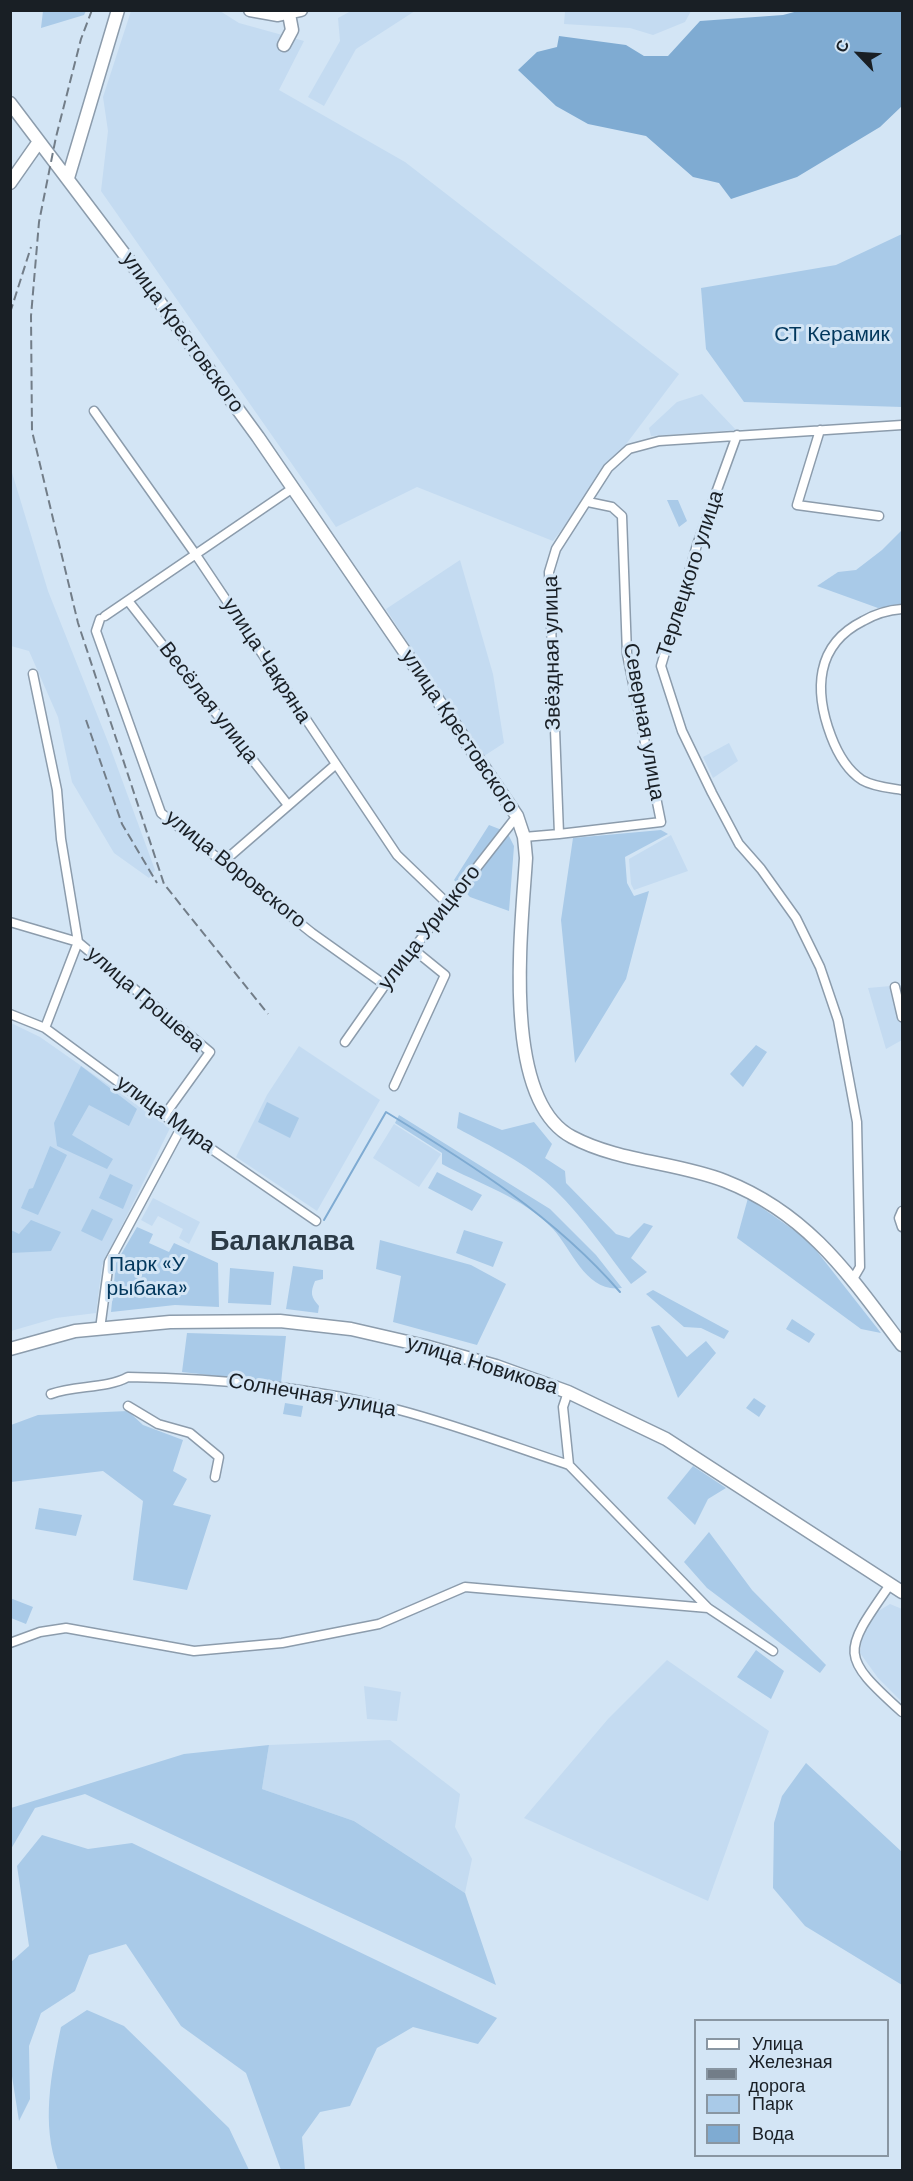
<!DOCTYPE html>
<meta charset="utf-8">
<style>
body{margin:0}
#map{position:relative;width:913px;height:2181px;overflow:hidden;background:#d3e5f5;font-family:"DM Sans",sans-serif}
canvas{display:block}
.frame{position:absolute;inset:0;border:12px solid #191f25;pointer-events:none}
.legend{position:absolute;left:694px;top:2019px;width:195px;height:138px;box-sizing:border-box;background:#d3e5f5;border:2px solid #8996a2;margin:0;padding:8px 10px;list-style:none;font-size:18px;color:#191f25}
.legend li{display:flex;align-items:center;gap:12px;height:30px}
.legend b{width:30px;border:2px solid #8996a2}
.north{position:absolute;left:829px;top:24px;width:60px;height:60px;-webkit-text-stroke:4px #d3e5f5;paint-order:stroke;rotate:295deg;font-size:16px;font-weight:700;line-height:24px;text-align:center;color:#191f25}
.north::after{content:'';display:block;margin:auto;width:21px;height:27px;background:#191f25;clip-path:polygon(50% 0,100% 100%,50% 72%,0 100%)}
</style>
<div id="map">
<canvas width="913" height="2181"></canvas>
<div class="frame"></div>
<ul class="legend">
<li><b style="height:8px;background:#fff"></b>Улица</li>
<li><b style="height:8px;background:#727d88"></b>Железная дорога</li>
<li><b style="height:16px;background:#a9cae8"></b>Парк</li>
<li><b style="height:16px;background:#7fabd2"></b>Вода</li>
</ul>
<div class="north">С</div>
</div>
<script>
const context = document.querySelector('canvas').getContext('2d');
context.lineJoin = 'round';
function paint(path, color) { context.fillStyle = color; context.fill(path, 'evenodd'); }
function stroke(path, color, width, dash) { context.strokeStyle = color; context.lineWidth = width; context.lineCap = dash ? 'butt' : 'round'; context.setLineDash(dash || []); context.stroke(path); }
function write(font, color, halo, rows, align = 'center') {
  context.font = font + ' "DM Sans",sans-serif'; context.lineWidth = 6; context.setLineDash([]); context.textBaseline = 'middle'; context.strokeStyle = halo; context.fillStyle = color; for (const [text, x, y, turn = 0] of rows) {
    context.save(); context.translate(x, y); context.rotate((+turn || 0) * Math.PI / 180); context.textAlign = isNaN(turn) ? turn : align; if (halo) context.strokeText(text, 0, 0); context.fillText(text, 0, 0); context.restore();
  }
}
paint(new Path2D(`
 M131 11H220L239 23 304 41 279 90 405 162 679 374 553 541 417 487 336 527 101 191 108 131 103 97Z
 M351 11H415L356 49 324 106 308 97 340 41 338 18Z
 M565 11V10L691 11 685 22 653 35 630 28 564 24Z
 M702 394 736 430 651 436 649 428 677 402Z
 M10 466 48 591 110 747 155 870 149 878 114 853 72 782 58 717 29 651 11 646Z
 M460 560 493 674 504 743 481 758 386 609Z
 M729 743 738 761 713 778 703 757Z
 M671 835 688 871 634 890 631 884 629 859Z
 M902 985V1040L886 1049 868 988Z
 M11 1023 40 1037 170 1128 102 1266 96 1313 56 1318 11 1331Z
 M299 1046 380 1100 317 1211 236 1157 267 1095Z
 M394 1124 441 1154 419 1187 373 1158Z
 M153 1198 200 1222 189 1244 179 1238 183 1229 158 1216 152 1226 141 1220Z
 M890 1604 902 1609V1702L878 1678 860 1653 863 1630 875 1613Z
 M667 1660 769 1731 708 1901 524 1818 608 1719Z
 M364 1686 401 1692 397 1721 367 1719Z
 M390 1740 460 1794 455 1827 472 1859 465 1893 354 1821 262 1789 269 1745Z`), '#c4dbf1');
paint(new Path2D(`
 M43 11V10L86 11 84 15 41 28Z
 M902 234V407L744 402 706 349 701 288 836 265Z
 M667 500H678L687 521 679 527Z
 M902 530V605L878 608 817 586 838 572 856 570 882 550Z
 M489 825 507 832 514 846 509 911 470 897 454 880Z
 M661 830 668 834 625 857 627 883 634 896 649 891 626 979 575 1063 561 920 573 838Z
 M756 1045 767 1052 743 1087 730 1074Z
 M81 1066 137 1109 129 1126 89 1105 72 1135 113 1159 107 1169 57 1146 54 1123Z
 M267 1102 299 1118 290 1138 258 1122Z
 M459 1112 502 1130 534 1122 552 1144 545 1158 565 1171 566 1183 616 1234 629 1238 644 1223 653 1226 631 1258 647 1272 631 1284C606 1252 585 1219 555 1190 528 1164 490 1146 457 1128Z
 M399 1115 550 1209 596 1255 622 1288C586 1293 573 1251 553 1229 523 1197 479 1184 442 1164V1153L395 1123Z
 M50 1146 67 1155 38 1215 21 1208 29 1189 33 1188Z
 M437 1172 482 1195 472 1211 428 1188Z
 M110 1174 133 1185 123 1209 99 1198Z
 M748 1198 808 1240 881 1333 861 1329 737 1238Z
 M92 1209 113 1219 102 1241 81 1231Z
 M31 1220 61 1232 51 1251 11 1253V1230L19 1234Z
 M137 1227 153 1234 149 1243 169 1252 174 1243 218 1263 219 1307 175 1305 111 1312 116 1263Z
 M464 1230 503 1242 493 1267 456 1253Z
 M380 1240 471 1265 506 1284 477 1345 393 1322 401 1276 376 1269Z
 M293 1266 323 1270V1279L315 1281C310 1293 311 1297 319 1306L318 1313 286 1309Z
 M230 1268 274 1272 271 1305 228 1303Z
 M653 1290 729 1331 724 1339 701 1328 684 1327 646 1294Z
 M792 1319 815 1334 809 1343 786 1329Z
 M659 1325 687 1357 706 1341 716 1353 678 1398 651 1327Z
 M187 1333 286 1336 281 1383 182 1372Z
 M754 1398 766 1406 759 1417 746 1408Z
 M285 1403 303 1406 301 1417 283 1414Z
 M128 1411 143 1425 183 1440 173 1471 187 1479 173 1505 211 1515 187 1590 133 1580 143 1501 103 1471 11 1482V1425L38 1415Z
 M693 1466 726 1488 708 1499 695 1525 667 1498Z
 M39 1508 82 1515 76 1536 35 1529Z
 M709 1532 752 1590 826 1665 820 1673 707 1588 684 1562Z
 M10 1598 33 1607 26 1624 11 1618Z
 M756 1650 784 1671 771 1699 737 1677Z
 M269 1745 262 1789 354 1821 465 1893 496 1985 85 1794 35 1808 11 1849V1808L184 1754Z
 M806 1763 902 1852V1985L805 1926 773 1888 774 1823 782 1796Z
 M42 1835 88 1849 132 1843 497 2018 478 2044 413 2027 377 2048 350 2106 320 2112 302 2137 305 2170H281L246 2073 181 2026 126 1944 89 1955 75 1991 41 2013 29 2046 30 2099 19 2121 11 2070V1962L29 1946 17 1866Z
 M87 2010 124 2026 229 2128 249 2170H58C41 2124 51 2074 61 2027Z`), '#a9cae8');
paint(new Path2D(`
 M798 11H902V106L880 127 797 177 731 199 719 183 693 177 646 136 588 124 556 106 518 70 537 52 557 47 559 36 626 45 644 56H668L700 21 783 15Z`), '#7fabd2');
stroke(new Path2D(`
 M324 1220 386 1112C471 1164 554 1216 620 1292`), '#7fabd2', 2);
const street = new Path2D(`
 M94 411 196 555 397 855 448 904
 M820 430 797 505 879 516
 M737 435 697 545 661 666 682 731 712 793 739 844 761 869 796 918 820 967 838 1020 857 1122 860 1267 853 1279
 M129 602 288 805
 M902 609C888 610 875 614 863 621 815 645 814 691 831 736 837 752 847 770 862 780 874 787 890 788 902 790
 M105 616 293 488
 M100 619 96 631 161 813 312 933 385 985
 M33 674 57 790 61 839 78 942 45 1028
 M559 834 661 822 627 654 622 516 612 507 588 502
 M524 837 559 834 549 572 556 549 608 468 629 449 659 441 902 425
 M222 863 335 765
 M10 922 78 942 210 1052 164 1116
 M895 987 902 1017
 M10 1014 45 1028 181 1128 316 1221
 M345 1042 385 985 517 816
 M394 1086 445 975 413 949
 M902 1211 899 1218 902 1227
 M100 1329 109 1262 181 1128
 M568 1392 563 1407 569 1465 708 1608 773 1651
 M51 1394C75 1385 106 1389 128 1377 218 1378 311 1387 399 1410 456 1425 512 1446 569 1465
 M128 1406 158 1424 190 1433 219 1457 215 1477
 M889 1586C842 1653 840 1656 902 1712
 M10 1643 40 1632 66 1628 194 1651 282 1643 379 1624 465 1587 708 1608`);
const secondary = new Path2D(`
 M250 10 278 15 301 10
 M284 45 292 30 289 14
 M10 103 134 267 258 437 517 816 524 837 526 858C522 926 500 1099 572 1137 619 1162 676 1162 725 1181 809 1214 850 1276 902 1345
 M68 178 118 10
 M10 183 38 143
 M10 1349 75 1331 170 1322 280 1321 351 1329 425 1346 496 1366 568 1392 666 1439 902 1592`);
stroke(street, '#8c9cac', 11);
stroke(secondary, '#8c9cac', 15);
stroke(street, '#fff', 8);
stroke(secondary, '#fff', 12);
stroke(new Path2D(`
 M92 10 81 39 56 137 39 222 31 316 32 431 78 623 164 884 268 1014
 M10 313 31 247
 M86 720 122 824 157 883`), '#727d88', 2, [9, 4.5]);
write('21px', '#191f25', '#d3e5f5', [
 ["улица Крестовского",182,333,54],
 ["Терлецкого улица",691,574,-72],
 ["Звёздная улица",553,653,-91],
 ["улица Чакряна",266,661,57],
 ["Весёлая улица",208,703,52],
 ["Северная улица",643,722,80],
 ["улица Крестовского",459,732,56],
 ["улица Воровского",235,870,39],
 ["улица Урицкого",430,928,-52],
 ["улица Грошева",145,1000,41],
 ["улица Мира",165,1115,36],
 ["улица Новикова",482,1366,17],
 ["Солнечная улица",312,1396,10]
]);
write('21px', '#02375c', '#d3e5f5', [
 ["СТ Керамик",832,335],
 ["Парк «У",147,1265],
 ["рыбака»",147,1289]
]);
write('bold 27px', '#2b3a46', '#d3e5f5', [
 ["Балаклава",282,1243]
]);
</script>
